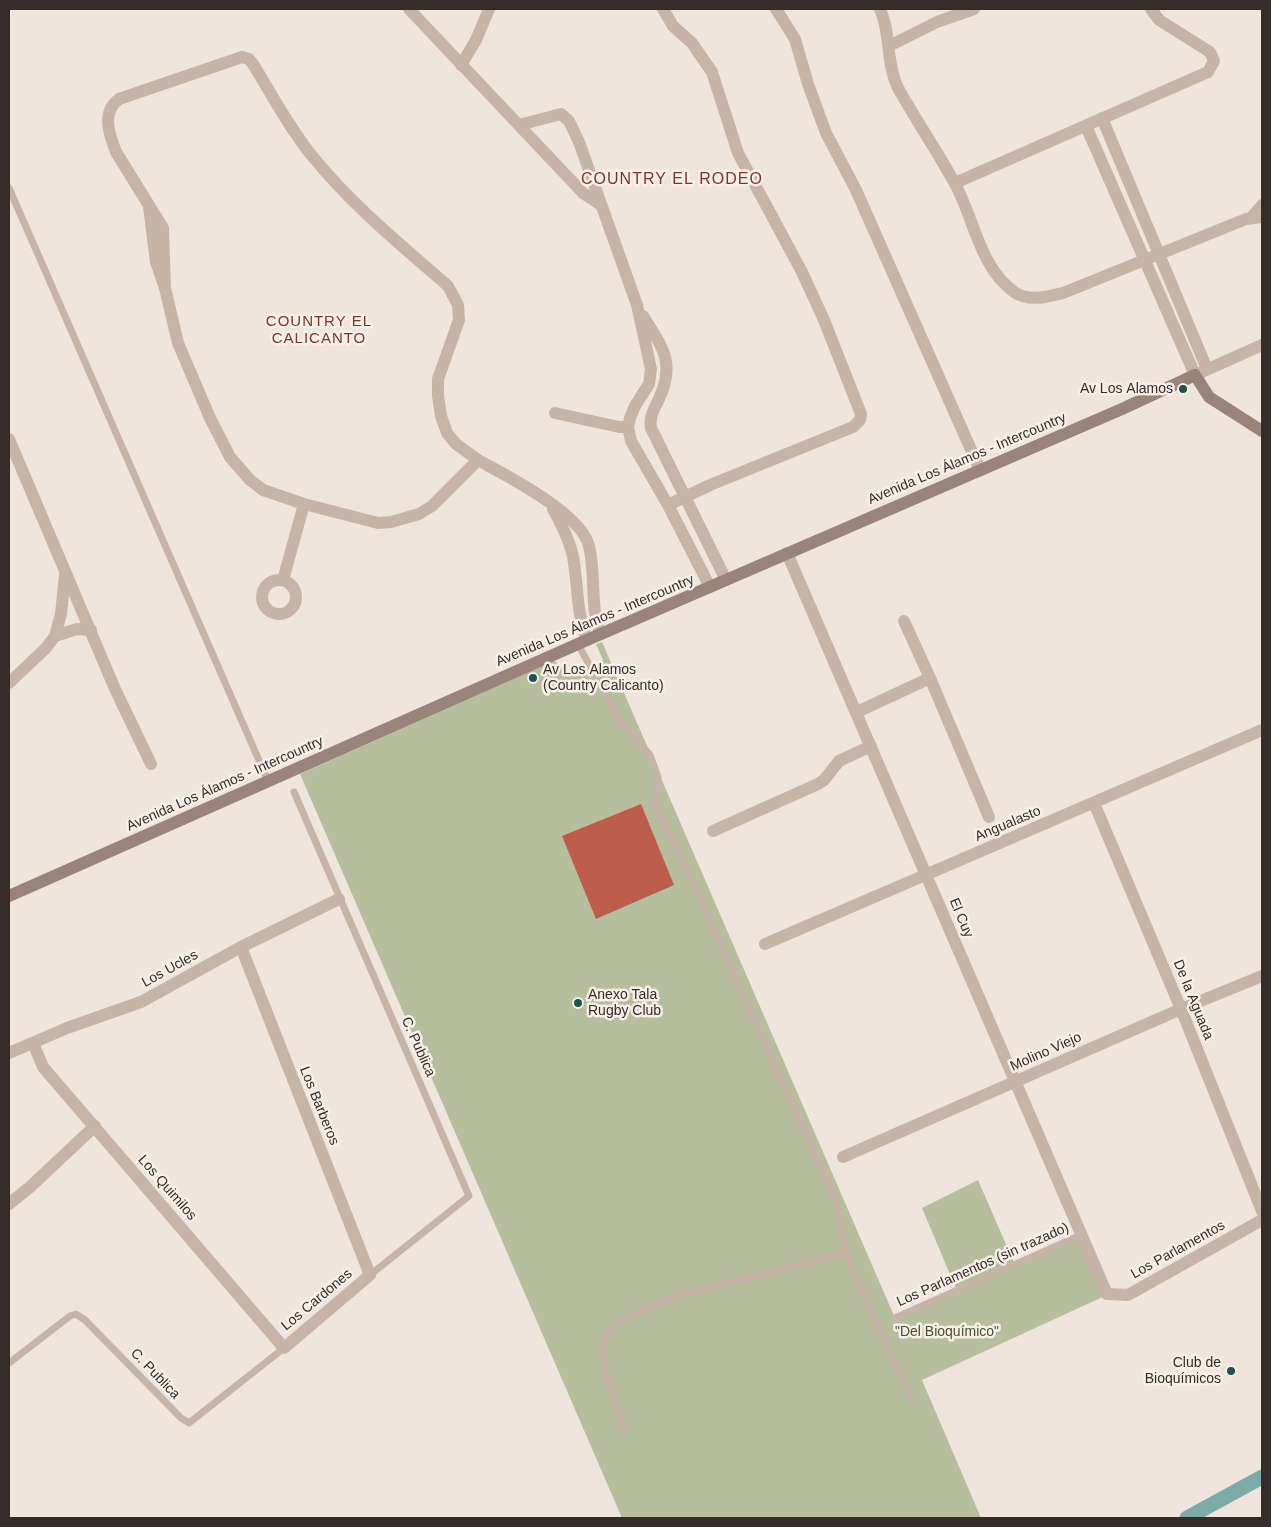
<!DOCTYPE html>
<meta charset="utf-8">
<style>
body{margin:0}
#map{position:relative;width:1271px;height:1527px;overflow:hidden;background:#f0e5dc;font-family:Helvetica,sans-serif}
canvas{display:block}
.frame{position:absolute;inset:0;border:10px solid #352b28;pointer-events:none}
</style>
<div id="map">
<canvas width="1271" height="1527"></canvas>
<div class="frame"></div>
</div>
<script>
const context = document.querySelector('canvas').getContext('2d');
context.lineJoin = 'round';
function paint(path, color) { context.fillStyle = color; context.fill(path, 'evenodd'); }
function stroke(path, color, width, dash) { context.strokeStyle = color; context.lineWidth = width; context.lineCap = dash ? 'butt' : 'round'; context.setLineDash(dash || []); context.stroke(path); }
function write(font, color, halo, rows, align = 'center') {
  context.font = font + ' Helvetica,sans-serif'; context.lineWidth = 5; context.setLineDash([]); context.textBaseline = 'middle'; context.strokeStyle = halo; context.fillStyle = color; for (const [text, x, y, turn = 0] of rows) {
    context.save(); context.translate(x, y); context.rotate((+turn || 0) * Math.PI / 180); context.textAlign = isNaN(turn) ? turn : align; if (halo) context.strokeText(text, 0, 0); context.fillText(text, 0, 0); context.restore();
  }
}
paint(new Path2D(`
 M602 642 895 1318 957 1291 922 1208 978 1180 1015 1265 1081 1235 1107 1295 922 1380 981 1518H622L300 774 554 661 572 674 603 660 596 644Z`), '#b6be9d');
stroke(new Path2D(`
 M1187 1518 1262 1477`), '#7daba8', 15);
paint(new Path2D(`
 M641 804 674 885 596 919 562 836Z`), '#bd5e4d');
stroke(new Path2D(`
 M9 188 268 781
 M578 644 618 718 650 755 658 777 655 807 677 847 836 1201 846 1253 855 1277 911 1397
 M294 792 469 1196 370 1275
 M895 1318 1081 1235
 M9 1363 70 1316 76 1314 85 1320 181 1418 189 1423 284 1348
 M625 1429C617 1404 600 1370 604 1343 608 1319 665 1301 685 1294L846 1253`), '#c7b4a9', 7);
stroke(new Path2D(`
 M409 9 583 193 601 205
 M663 9 673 26 692 43 712 72 738 153 802 272 824 320 861 414 860 420 853 427 710 485 668 505
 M776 9 795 39 808 84 826 133 856 190 980 470
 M880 9C891 33 886 62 897 86 915 119 936 149 954 182 974 217 979 267 1014 292 1029 302 1047 297 1063 293L1246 219 1262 217
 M889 46 937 22 974 9
 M461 65 476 40 489 9
 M1102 118 1207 369
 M519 125 561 114 569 121 579 142 637 305 651 369 649 384 635 406 630 418 628 427 631 441 668 505 710 587
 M1086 126 1195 375 1262 345
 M955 183 1208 72 1214 61 1210 52 1159 20 1151 9
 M149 207 156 262 165 288 178 343 210 418 230 457 250 480 263 490 304 504 378 523 391 522 419 514 432 506 478 460C507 476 581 513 589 546 596 575 590 606 600 634
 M1252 217 1262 205
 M165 288 163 228 116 152C109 134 101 112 119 99L242 57 249 59 253 64C272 95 290 129 313 157 353 206 401 245 448 286L458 305 459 320 438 379V396L441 416 447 433 456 444 478 460
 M643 316C662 347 676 362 659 399 654 409 649 417 651 428L726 580
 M555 413 619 427H628
 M9 439 115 689 151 764
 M553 509C562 525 572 545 574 563 578 589 577 615 587 640
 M787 553 1107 1294 1128 1295 1262 1220
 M65 574 61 614 55 636 77 629 91 630
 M262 597a17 17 0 1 1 34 0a17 17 0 1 1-34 0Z
 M283 580 304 504
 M904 621 930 678
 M9 683 46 648 55 636
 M857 712 930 678 989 817
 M1094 803 1181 1009 1262 1211
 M713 831 818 784 824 780 839 761 871 746
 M765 944 1262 730
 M33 1043 43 1067 284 1348 370 1275 241 947
 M9 1053 67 1028 141 1002 241 947 339 899
 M843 1157 1181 1009 1262 976
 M9 1204 30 1187 95 1126`), '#c7b4a9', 12);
stroke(new Path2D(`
 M9 896 587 640 1122 409 1195 375 1209 397 1262 431`), '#9a837a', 12);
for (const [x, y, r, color] of [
 [1183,389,5,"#215352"],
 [533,678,5,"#215352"],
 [578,1003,5,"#215352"],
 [1231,1371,5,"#215352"]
]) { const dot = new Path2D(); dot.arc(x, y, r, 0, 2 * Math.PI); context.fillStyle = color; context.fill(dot); stroke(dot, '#f8efe8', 2); }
write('14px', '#352b28', '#f8efe8', [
 ["Av Los Alamos",1173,389],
 ["Av Los Alamos",543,670,"left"],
 ["(Country Calicanto)",543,686,"left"],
 ["Anexo Tala",588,995,"left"],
 ["Rugby Club",588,1011,"left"],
 ["Club de",1221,1363],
 ["Bioquímicos",1221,1379]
], 'right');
write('14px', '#352b28', '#f8efe8', [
 ["Avenida Los Álamos - Intercountry",967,459,-23],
 ["Avenida Los Álamos - Intercountry",595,621,-23],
 ["Avenida Los Álamos - Intercountry",225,784,-24],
 ["Angualasto",1008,824,-23],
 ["El Cuy",961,918,67],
 ["Los Ucles",170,969,-29],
 ["De la Aguada",1193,1000,68],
 ["C. Publica",418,1047,66],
 ["Molino Viejo",1046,1052,-24],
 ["Los Barberos",319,1106,68],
 ["Los Quimilos",167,1188,49],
 ["Los Parlamentos",1178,1250,-29],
 ["Los Parlamentos (sin trazado)",983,1265,-24],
 ["Los Cardones",317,1300,-40],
 ["C. Publica",155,1374,46]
]);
write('14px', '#47512e', '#f8efe8', [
 ["\"Del Bioquímico\"",947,1332]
]);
context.letterSpacing = '1px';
write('15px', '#7e3427', '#f8efe8', [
 ["COUNTRY EL",319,322],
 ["CALICANTO",319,339]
]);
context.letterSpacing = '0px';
context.letterSpacing = '1px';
write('16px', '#7e3427', '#f8efe8', [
 ["COUNTRY EL RODEO",672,180]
]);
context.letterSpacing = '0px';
</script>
